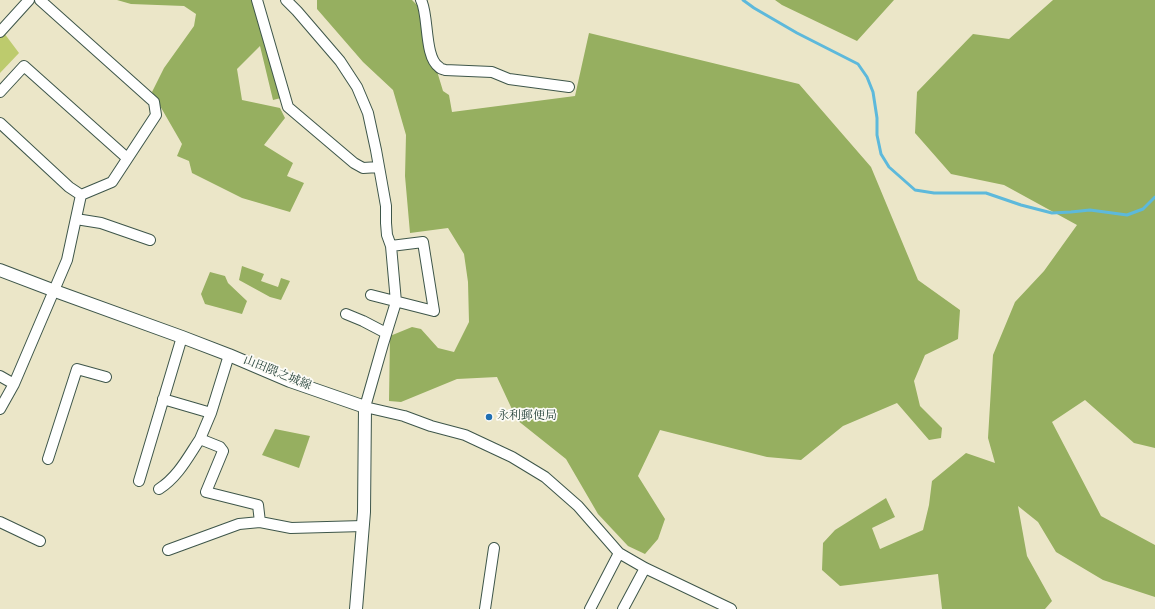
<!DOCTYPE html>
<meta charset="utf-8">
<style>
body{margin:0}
canvas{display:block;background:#ebe6c8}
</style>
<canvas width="1155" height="609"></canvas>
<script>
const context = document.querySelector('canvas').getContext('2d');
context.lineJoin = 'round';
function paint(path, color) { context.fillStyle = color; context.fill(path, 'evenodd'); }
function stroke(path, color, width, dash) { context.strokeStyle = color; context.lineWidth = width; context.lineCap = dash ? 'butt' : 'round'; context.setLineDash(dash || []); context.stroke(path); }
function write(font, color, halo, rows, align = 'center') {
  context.font = font + ' Vollkorn,"Noto Serif JP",serif'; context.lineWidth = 3.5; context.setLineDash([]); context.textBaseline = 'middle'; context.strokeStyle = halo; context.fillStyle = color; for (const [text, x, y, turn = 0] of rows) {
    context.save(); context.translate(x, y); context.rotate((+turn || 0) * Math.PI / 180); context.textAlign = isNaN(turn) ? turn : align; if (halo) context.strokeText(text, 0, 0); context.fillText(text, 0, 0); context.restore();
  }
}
paint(new Path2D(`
 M4 33 19 53 0 73V36Z`), '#bdcb6d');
paint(new Path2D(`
 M117 0H253L281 98 273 100 260 46 237 69 242 100 280 108 285 118 264 145 293 163 287 176 304 183 290 212 242 198 192 173 189 161 177 156 182 144 152 92 164 68 194 26 196 14 184 6 131 4Z
 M317 0H412L417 5 443 91 449 95 452 112 575 96 589 33 799 84 871 167 918 280 960 310 958 339 925 355 914 381 920 406 942 428 941 438 929 440 897 403 843 426 801 460 767 457 660 430 638 476 665 519 658 539 645 554 628 546 598 514 566 459 517 420 497 377 457 379 401 402 389 401 390 336 412 327 421 329 438 348 454 352 469 322 468 282 464 254 448 228 410 233 405 176 406 135 393 90 363 62 317 9Z
 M775 0H894L857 41 782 5Z
 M1053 0H1155V448L1134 443 1085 400 1052 422 1101 516 1155 545V597L1103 580 1056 552 1038 522 1018 506 1027 556 1052 601 1045 609H942L938 574 840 586 822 570 823 543 835 530 886 498 895 517 872 528 880 549 923 530 929 505 932 481 966 453 995 463 988 438 993 355 1015 302 1044 271 1077 225 1004 185 951 174 915 133 917 92 973 34 1009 39Z
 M242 266 264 274 261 281 278 287 281 278 290 281 281 300 270 297 239 280Z
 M210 272 225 276 228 283 247 301 242 314 205 304 201 294Z
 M275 429 310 436 299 468 262 455Z`), '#96af60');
stroke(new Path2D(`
 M743 0 754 8 797 33 858 64 867 77 873 92 877 118V135L881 154 889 167 915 190 934 193H986L1021 205 1052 213 1071 212 1090 210 1127 215 1143 209 1155 197`), '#5db9db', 3);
const minor = new Path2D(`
 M257 0 288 107 354 163 363 168 379 167
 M286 0 297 11 340 61 357 87 368 113 376 150 386 206V223L387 235 391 246 396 302 383 344 365 407 404 416 431 426 465 435 512 457 545 477 578 506 619 553 645 568 731 609
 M421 0C429 15 424 57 439 67 440 69 443 69 445 70L492 72 509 79 569 87
 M0 32 29 0
 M0 92 24 66 127 158
 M0 123 69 187 81 195 112 182 156 115 154 102 40 0
 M76 219 101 223 150 240
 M371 295 434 311 423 242 391 246
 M346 314 363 321 386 333
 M0 376 14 384
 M163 399 211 413
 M0 409 14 384 67 260 81 195
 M200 439 211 413 229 355
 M48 459 77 369 106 377
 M139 481 182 337
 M159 489C178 477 188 457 200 439L220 447 223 451 206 492 258 505 260 522 291 528 363 526
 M0 522 40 541
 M168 550 239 524 260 522
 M485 609 494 548
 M590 609 619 553
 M623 609 645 568`);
const major = new Path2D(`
 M0 270 55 291 182 337 229 355 290 381 365 407 364 512 356 609`);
stroke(minor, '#3e564a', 12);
stroke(major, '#3e564a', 14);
stroke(minor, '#fff', 10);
stroke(major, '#fff', 12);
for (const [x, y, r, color] of [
 [489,417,4,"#1f6fb2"]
]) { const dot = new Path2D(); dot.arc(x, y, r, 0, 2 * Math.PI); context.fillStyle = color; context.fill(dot); stroke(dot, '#fdfcf7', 1.5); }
write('12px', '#1f3d34', '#fdfcf7', [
 ["山田隈之城線",277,374,22]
]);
write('12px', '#1f3d34', '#fdfcf7', [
 ["永利郵便局",497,417]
], 'left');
</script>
